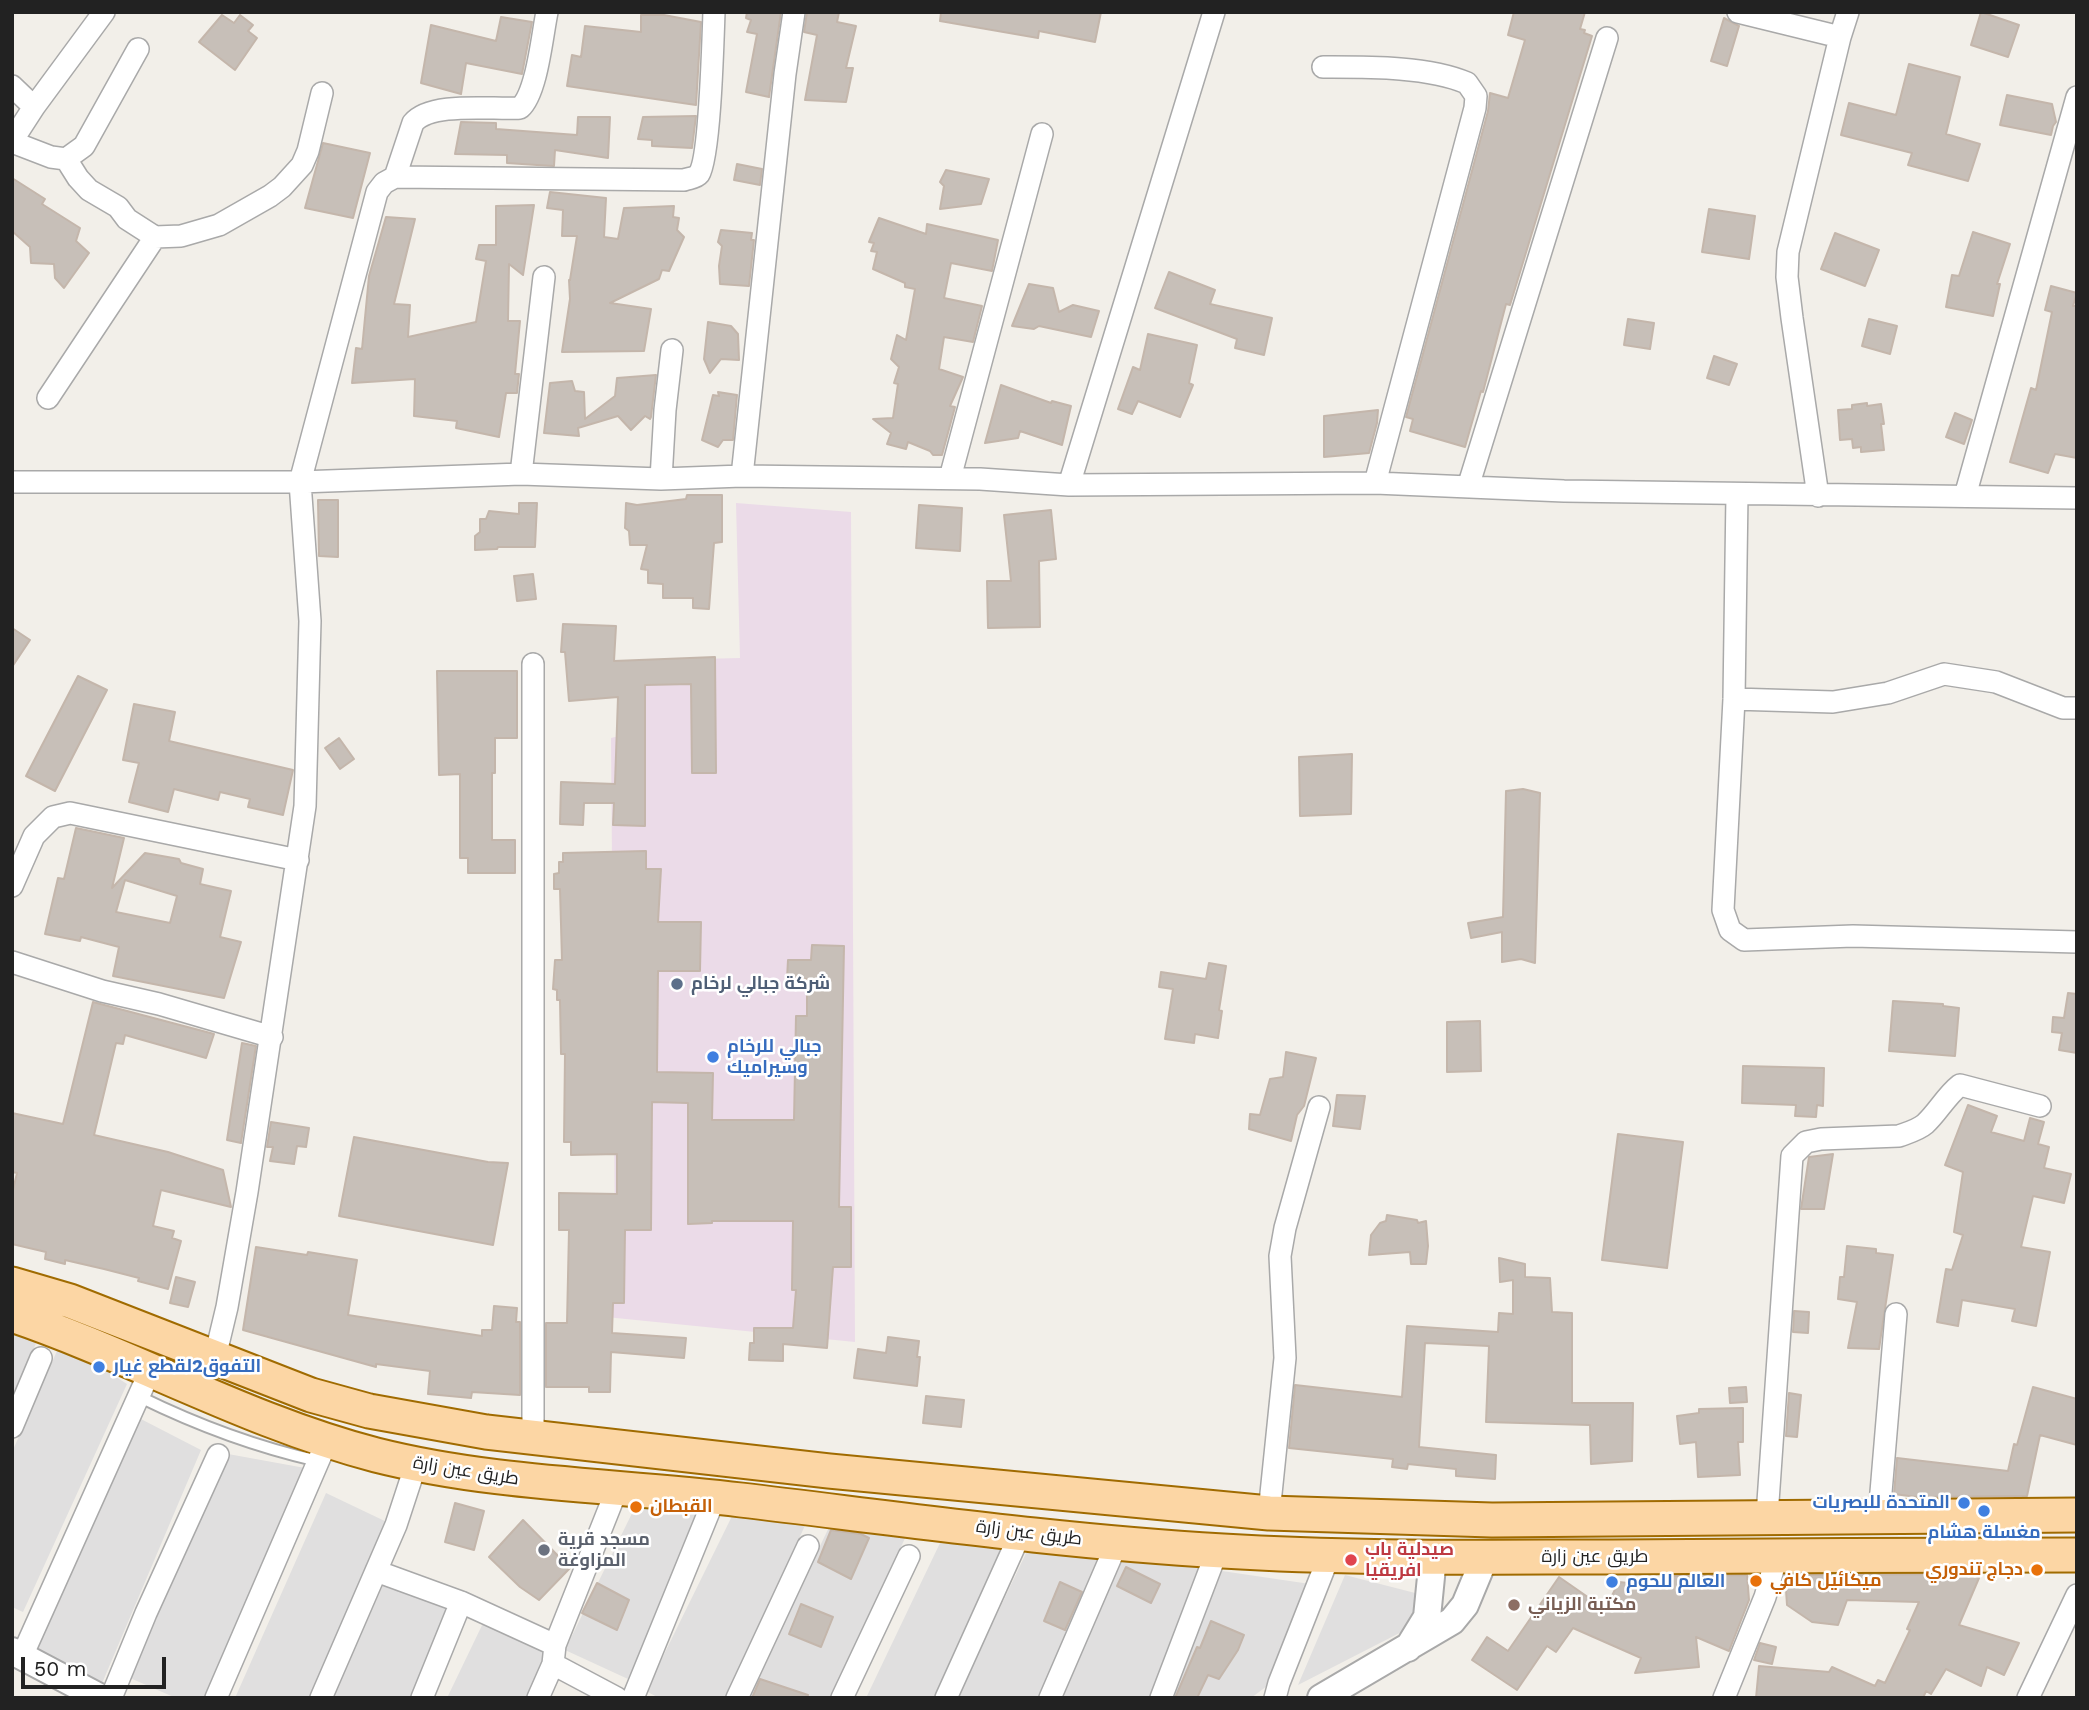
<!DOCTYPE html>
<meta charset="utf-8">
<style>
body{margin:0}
#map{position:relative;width:2089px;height:1710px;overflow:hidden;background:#f2efe9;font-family:"Work Sans",sans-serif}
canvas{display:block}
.frame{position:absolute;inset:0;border:14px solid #222;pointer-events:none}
.scale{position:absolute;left:21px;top:1657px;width:145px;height:32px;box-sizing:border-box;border:4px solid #222;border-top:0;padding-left:9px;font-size:21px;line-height:24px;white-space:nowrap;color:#222;-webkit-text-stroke:5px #fff;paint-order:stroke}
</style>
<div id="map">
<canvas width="2089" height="1710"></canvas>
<div class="frame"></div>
<div class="scale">50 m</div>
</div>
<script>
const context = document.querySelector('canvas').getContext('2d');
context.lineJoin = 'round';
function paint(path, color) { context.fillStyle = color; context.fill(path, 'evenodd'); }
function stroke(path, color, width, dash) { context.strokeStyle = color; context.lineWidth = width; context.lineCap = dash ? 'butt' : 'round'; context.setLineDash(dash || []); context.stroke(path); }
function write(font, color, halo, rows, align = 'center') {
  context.font = font + ' "Work Sans",Cairo,sans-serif'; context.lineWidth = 5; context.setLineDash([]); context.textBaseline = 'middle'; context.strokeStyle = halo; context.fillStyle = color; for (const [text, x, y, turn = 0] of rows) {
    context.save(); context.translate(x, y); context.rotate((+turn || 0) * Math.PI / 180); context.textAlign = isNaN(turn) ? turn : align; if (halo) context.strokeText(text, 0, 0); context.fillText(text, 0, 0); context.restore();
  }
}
paint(new Path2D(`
 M12 1330 38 1339 12 1398Z
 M61 1342 127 1384 23 1612 12 1607V1452Z
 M137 1417 201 1450 100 1688 26 1657Z
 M228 1454 305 1468 213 1698H176L130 1678Z
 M326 1493 391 1524 316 1698H235Z
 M639 1499 704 1509 628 1679 565 1650Z
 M734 1512 807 1521 727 1698H659L646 1691Z
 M833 1519 906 1536 832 1698H747Z
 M940 1543 1009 1546 940 1698H866Z
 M1029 1547 1107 1554 1042 1698H957Z
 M1121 1557 1207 1567 1152 1698H1064L1058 1695Z
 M1222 1571 1310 1584 1267 1686 1251 1698H1169Z
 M1345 1575 1423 1595 1421 1622 1298 1685Z
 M386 1578 451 1607 413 1698H333Z
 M486 1617 552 1648 529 1698H447Z`), '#e0dfdf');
paint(new Path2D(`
 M736 503 851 512 855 1342 606 1317 615 1233 611 738 619 736V661L740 658Z`), '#ebdbe8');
const building = new Path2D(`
 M747 12H781L769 97 746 92 757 34 747 32 751 20 746 18Z
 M807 12H839L837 22 856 26 846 68H853L846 102 805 100 817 35 804 32Z
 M941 12H1101L1095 42 1039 31 1038 38 940 21Z
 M1514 12H1585L1580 29 1585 30 1584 33 1592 36 1510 305 1506 304 1483 392 1481 391 1465 447 1410 431 1413 419 1406 417 1488 111 1490 93 1508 98 1525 40 1508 35Z
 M1981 12 2019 25 2008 57 1971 45Z
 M222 15 234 23 240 15 253 25 248 31 257 38 235 70 199 42Z
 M641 15H664L701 22 696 105 567 86 572 55 581 57 585 26 641 32Z
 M501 17 532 22 522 74 466 63 461 94 421 83 431 25 496 41Z
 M1724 18 1739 26 1727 66 1711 61Z
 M1909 64 1960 77 1946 134 1980 144 1968 181 1908 165 1912 153 1841 135 1849 103 1896 115Z
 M2007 95 2052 104 2056 122 2053 126 2051 135 2000 125Z
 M696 116 692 148 652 146V140L638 139 643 117Z
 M578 117H610L608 158 555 150 554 166 537 165 507 163V155L455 154 461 122 496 123V129L577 135Z
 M323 143 370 153 353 218 305 208Z
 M737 164 762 169 760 185 734 180Z
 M946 170 989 179 981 204 940 209 944 186 940 182Z
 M12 178 45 199 42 204 80 228 76 241 89 253 64 288 55 278 54 264 31 263 30 247 12 231Z
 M550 192 606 198 604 237 618 239 624 208 674 206 673 217 679 218 677 230 684 237 669 271 662 270 659 279 610 303 651 309 644 351 562 352 570 299 569 280H570L577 236H562L563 210 547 208Z
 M534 205 523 275 509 264 508 321H520L515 374H519L517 393H506L499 437 456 428 457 421 414 416 415 379 352 383 356 348 362 349 369 276 386 217 415 219 394 304 410 305 408 337 476 322 486 261 476 259 479 245H496V206Z
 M1709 209 1755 216 1749 259 1702 252Z
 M879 218 926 234 927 224 998 240 992 271 951 263 944 298 982 306 973 342 944 337 939 369 963 377 950 406 955 407 942 455H933L930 451 908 442 906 449 887 444 891 433 873 419 893 418 898 384 894 383 899 367 891 359 897 335 906 340 915 289 905 287V283L873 269 877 252 871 251 874 243 869 242Z
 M721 230 752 233 751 240H754L749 286 720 284 719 266 722 246 718 242Z
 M1973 232 2010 244 1997 284H2000L1993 316 1946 307 1952 275 1959 276Z
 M1835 233 1879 250 1865 286 1821 269Z
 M1169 272 1215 290 1210 304 1272 318 1264 355 1235 348 1237 339 1155 308Z
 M1029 284 1053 288 1059 312 1073 305 1099 311 1091 337 1039 326 1034 329 1012 326Z
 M2051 286 2077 293 2073 306H2077V458L2055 454 2048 473 2010 462 2031 388 2036 390 2052 312 2045 310Z
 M1628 319 1654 323 1650 349 1624 345Z
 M1869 319 1897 326 1890 354 1862 346Z
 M708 322 731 326 738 334 739 360 721 359 710 373 704 359Z
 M1148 334 1197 345 1189 383 1193 385 1180 417 1138 401 1132 414 1118 409 1133 367 1140 370Z
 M1714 356 1737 364 1729 385 1707 378Z
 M656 375 651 417 650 419 645 416 631 430 618 416 578 428 579 436 544 433 550 383 572 381 575 391 584 392 585 419 615 396 617 378Z
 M1001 385 1051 403 1052 401 1071 406 1062 445 1020 431 1018 438 985 443Z
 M718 392 737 395 733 440H723L718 447 702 440 713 395 719 396Z
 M1867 403V406L1881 404 1884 424H1881L1884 450 1861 452V447L1853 448 1852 439 1840 440 1838 410 1852 409V405Z
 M1378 410 1377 423 1369 453 1324 457V416Z
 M1955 413 1972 420 1964 444 1946 437Z
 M687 495H722V542L714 543 709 609 693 608V598H663V584L648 583V570L641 569 647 545H630L629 531 625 528 626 503 637 505 686 499Z
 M318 500H338V557L319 556Z
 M519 503H537L535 547H498L497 549 475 550V536L480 532V519H486L489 511 519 514Z
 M919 505 962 508 960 551 916 548Z
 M1051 510 1056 559 1039 561 1040 627 988 628 987 581H1011L1004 515Z
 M533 574 536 599 517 601 514 576Z
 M563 624 616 626 614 661 715 657 716 773H692L691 684 645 685V826L613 825 614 803H584L583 825 560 824 561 782 615 784 618 697 569 701 565 652H561Z
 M12 628 30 640 12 667Z
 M437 671H517V738H495V773H492V840H515V873H468V858H460V774L439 775Z
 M78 676 107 690 55 791 26 776Z
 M134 704 175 712 169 741 293 770 283 815 248 807 250 799 220 792 218 800 174 789 168 812 129 802 139 763 123 760Z
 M339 738 354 759 340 769 325 748Z
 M1352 754 1351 814 1300 816 1299 757Z
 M1523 789 1540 793 1535 963 1521 959 1502 962V932L1471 938 1468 923 1503 917 1506 791Z
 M76 828 124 838 112 888 145 853 179 859 181 863 203 869 200 884 231 891 220 937 241 942 224 998 113 976 119 947 81 937 80 941 45 934 58 878 64 879ZM125 880 177 896 170 923 116 912Z
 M646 851V869H661L658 922H701L700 971H658L657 1072 713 1073 712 1120H794L796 1016H807V979H787L788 960H811L812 945 844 946 839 1207H851V1267H833L827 1348 783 1344V1361L749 1360 750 1343H754V1328H793L796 1290H792L793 1221H712V1223L688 1224V1103L652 1102 651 1230H625L624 1303H613L612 1333 686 1338 684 1358 611 1352 610 1392H589V1387H546V1323H567L569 1230H559V1193L617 1194V1154L571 1155V1142H564L565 1054H561L560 1000H557V990L553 989 555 960H562L560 889H554V874L559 873V862H563V853Z
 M1209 963 1226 966 1219 1010 1222 1011 1218 1038 1195 1034 1194 1043 1165 1039 1173 989 1159 987 1161 972 1206 979Z
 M2068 993 2077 994V1053L2059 1050 2062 1033 2052 1032 2053 1017 2064 1018Z
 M1893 1001 1943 1004V1006L1959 1008 1955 1056 1889 1051Z
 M93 1002 214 1034 206 1058 125 1035 123 1044 116 1043 94 1135 168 1152 223 1170 231 1207 161 1190 153 1226 174 1231 172 1238 181 1241 168 1289 138 1281 139 1278 104 1269 65 1260V1264L45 1259 46 1252 12 1244V1194L17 1173 12 1172V1113L63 1124Z
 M1480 1021 1481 1071 1447 1072V1022Z
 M242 1043 256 1046 241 1143 227 1140Z
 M1286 1052 1316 1058 1304 1106 1297 1115 1291 1141 1249 1129 1250 1114 1260 1115 1270 1079 1283 1077Z
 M1743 1066 1824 1068 1823 1106 1817 1105 1816 1117 1795 1116 1796 1105 1742 1103Z
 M1337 1095 1365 1096 1360 1129 1333 1126Z
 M1968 1105 1997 1116 1991 1132 2024 1141 2030 1118 2044 1122 2038 1144 2049 1147 2044 1168 2071 1174 2064 1203 2033 1196 2021 1247 2050 1252 2036 1326 2012 1321 2015 1309 1962 1300 1958 1326 1937 1322 1946 1269 1952 1270 1963 1235 1954 1232 1963 1172 1945 1165Z
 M271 1122 309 1128 306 1147 297 1146 294 1164 270 1161 273 1147H267Z
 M1618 1134 1683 1142 1667 1268 1602 1260Z
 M354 1137 488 1162 508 1163 493 1245 339 1216Z
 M1833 1154 1824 1209H1801L1809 1157Z
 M1387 1215 1417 1220 1418 1223 1426 1221 1428 1246 1426 1264H1411L1410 1252 1369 1255 1371 1235 1380 1223 1386 1221Z
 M1847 1246 1876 1249V1253L1893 1255 1879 1349 1848 1348 1857 1302 1838 1299 1840 1277H1844Z
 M256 1247 307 1255 308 1252 357 1260 348 1315 482 1336V1330H492L494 1306 517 1308 516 1322H520V1395L472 1392 471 1398 428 1394 430 1371 376 1364V1367L243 1330Z
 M1499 1258 1525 1264V1277L1550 1278 1552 1312 1572 1313V1403H1633L1632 1461 1591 1464 1590 1425 1486 1422 1489 1346 1425 1343 1419 1447 1496 1455 1495 1479 1456 1476V1469L1408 1464 1407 1469 1392 1467 1393 1459 1289 1448 1295 1385 1402 1397 1407 1326 1498 1332 1499 1313 1513 1314V1280L1500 1282Z
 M176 1277 195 1282 188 1307 170 1303Z
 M1794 1311 1809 1312 1808 1333 1793 1332Z
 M888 1337 919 1341 917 1357H920L917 1386 854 1378 858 1349 886 1353Z
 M1746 1387 1747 1402 1730 1403 1729 1388Z
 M2033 1387 2077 1399V1445L2040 1435 2027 1496 1917 1497 1894 1494 1897 1458 2008 1471 2014 1444 2017 1445Z
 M1789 1393 1801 1395 1797 1437 1786 1436Z
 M926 1396 964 1400 961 1427 923 1423Z
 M1743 1408V1442H1738L1740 1475 1698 1477 1696 1442 1680 1444 1677 1416 1699 1413V1409Z
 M455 1503 484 1511 474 1550 445 1542Z
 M523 1520 570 1568 539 1600 520 1587 489 1557Z
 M831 1530 861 1534 869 1538 851 1579 818 1562Z
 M1126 1567 1160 1584 1151 1603 1117 1586Z
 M1970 1574 1979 1578 1959 1625 2019 1643 2004 1675 1987 1667 1981 1686 1946 1669 1931 1694 1926 1691 1923 1698H1756L1759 1666 1829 1672 1832 1667 1875 1686 1878 1680 1885 1683 1910 1630 1907 1629 1919 1602 1847 1600 1838 1625 1812 1622 1787 1605 1785 1575Z
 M1747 1575 1749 1600 1729 1651 1696 1637 1699 1667 1635 1673 1641 1658 1573 1628 1556 1652 1547 1646 1517 1690 1472 1660 1487 1637 1508 1651 1559 1577 1605 1609 1619 1582 1673 1588V1576Z
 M1060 1582 1082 1592 1065 1630 1044 1621Z
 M597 1583 629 1600 617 1630 582 1613Z
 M801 1604 833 1617 821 1647 789 1634Z
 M1211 1621 1244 1635 1238 1650 1219 1679 1208 1675 1197 1698H1175L1197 1647 1200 1648Z
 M1760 1643 1776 1647 1772 1664 1754 1660Z
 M760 1679 808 1695 807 1698H752Z`);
paint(building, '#c7bfb8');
stroke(building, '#c4b6ab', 2);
const service = new Path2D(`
 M140 1397C197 1425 256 1447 318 1461`);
const minor = new Path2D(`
 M1738 12 1840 37
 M1323 67C1365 67 1428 66 1467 83L1476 96 1475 108 1375 483
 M12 86 34 107
 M12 141 34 107 104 12
 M12 142 51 157 66 159 84 146 138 49
 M66 159 78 178 89 190 118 207 127 219 155 237 181 236 219 225 270 196 282 187 302 165 308 151 322 93
 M395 177 413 123C431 101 493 110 520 108 537 93 542 36 547 12
 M48 398 155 237
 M521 474 544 277
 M742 476 785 74 794 12
 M950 478 1042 134
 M661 479 665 410 672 350
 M12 482H300L521 474 661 479 742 476 980 479 1069 485 1375 483 1564 491 2077 498
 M1069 485 1214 12
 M1468 487 1607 38
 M1737 494 1734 699 1723 910 1730 930 1744 940 1853 936 2077 942
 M1818 496 1792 318 1787 277 1788 252 1840 37 1848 12
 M1965 496 2077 97
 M1734 699 1833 702 1888 693 1944 674 1996 682 2063 708H2077
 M12 886 34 836 53 817 70 813 298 860
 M12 962 102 991 159 1004 272 1037
 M215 1357 227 1307 247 1192 305 806 310 621 300 482 377 192 384 183 395 177 684 180C689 178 696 178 699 174 710 157 713 39 714 12
 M12 1427 41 1358
 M533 1438V664
 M1269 1513 1285 1358 1280 1256 1285 1228 1319 1107
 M1767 1516 1792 1156 1806 1142 1821 1139 1899 1136C1907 1133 1918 1130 1925 1124 1938 1112 1946 1096 1960 1085L2040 1106
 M1879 1516 1896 1314
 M376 1571 461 1602
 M22 1656 150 1371
 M553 1664 617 1698
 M111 1698 146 1613 218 1455
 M216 1698 327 1441
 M321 1698 396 1525 416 1464
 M422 1698 461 1602 555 1645
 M538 1698 553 1664 555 1645 617 1489
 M633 1698 715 1497
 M737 1698 808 1546
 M842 1698 909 1556
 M946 1698 1021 1532
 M1050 1698 1117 1543
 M1161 1698 1217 1551
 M1275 1698 1279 1683 1329 1556
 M1724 1698 1765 1597 1777 1556
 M2028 1698 2077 1595`);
const tertiary = new Path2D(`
 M1408 1648 1427 1617 1433 1557
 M12 1651 101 1698
 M1321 1698 1452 1621 1465 1605 1485 1557`);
const primary = new Path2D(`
 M12 1284 70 1301 311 1395 369 1411 486 1432 829 1471 1269 1513 1492 1520 2077 1515
 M12 1315C135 1357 249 1422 376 1455 495 1485 619 1485 741 1500 901 1519 1063 1542 1223 1551 1353 1559 1483 1557 1613 1557 1768 1556 1922 1555 2077 1555`);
stroke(service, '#a9a9a9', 14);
stroke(minor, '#a9a9a9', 24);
stroke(tertiary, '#a9a9a9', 30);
stroke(primary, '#a06b00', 37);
stroke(service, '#fff', 10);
stroke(minor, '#fff', 21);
stroke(tertiary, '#fff', 26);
stroke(primary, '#fcd6a4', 33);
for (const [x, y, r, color] of [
 [677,984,7,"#5c6f8a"],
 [713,1057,7,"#3f7fe0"],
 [99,1367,7,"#3f7fe0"],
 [1964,1503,7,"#3f7fe0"],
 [636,1507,7,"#e8710a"],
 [1984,1511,7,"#3f7fe0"],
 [544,1550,7,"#6b7280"],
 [1351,1560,7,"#e0444e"],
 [2037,1570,7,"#e8710a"],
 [1756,1581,7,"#e8710a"],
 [1612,1582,7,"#3f7fe0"],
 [1514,1605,7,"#8d6e63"]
]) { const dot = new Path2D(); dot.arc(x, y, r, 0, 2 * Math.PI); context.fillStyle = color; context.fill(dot); stroke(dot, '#fff', 2.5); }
write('bold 18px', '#4e5e75', '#fff', [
 ["شركة جبالي لرخام",691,984]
], 'left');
write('bold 18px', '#366cbe', '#fff', [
 ["جبالي للرخام",727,1047],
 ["وسيراميك",727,1068],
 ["التفوق2لقطع غيار",113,1367],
 ["المتحدة للبصريات",1950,1503,"right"],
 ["مغسلة هشام",1984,1533,"center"],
 ["العالم للحوم",1626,1582]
], 'left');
write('18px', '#222', '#fff', [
 ["طريق عين زارة",466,1471,9],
 ["طريق عين زارة",1029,1533,7],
 ["طريق عين زارة",1595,1557]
]);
write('bold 18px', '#c56008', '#fff', [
 ["القبطان",650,1507],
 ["دجاج تندوري",2023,1570,"right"],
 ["ميكائيل كافي",1770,1581]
], 'left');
write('bold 18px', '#5b616d', '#fff', [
 ["مسجد قرية",558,1540],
 ["المزاوغة",558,1561]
], 'left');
write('bold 18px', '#be3a42', '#fff', [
 ["صيدلية باب",1365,1550],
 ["افريقيا",1365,1571]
], 'left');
write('bold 18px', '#785e54', '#fff', [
 ["مكتبة الزياني",1528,1605]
], 'left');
</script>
